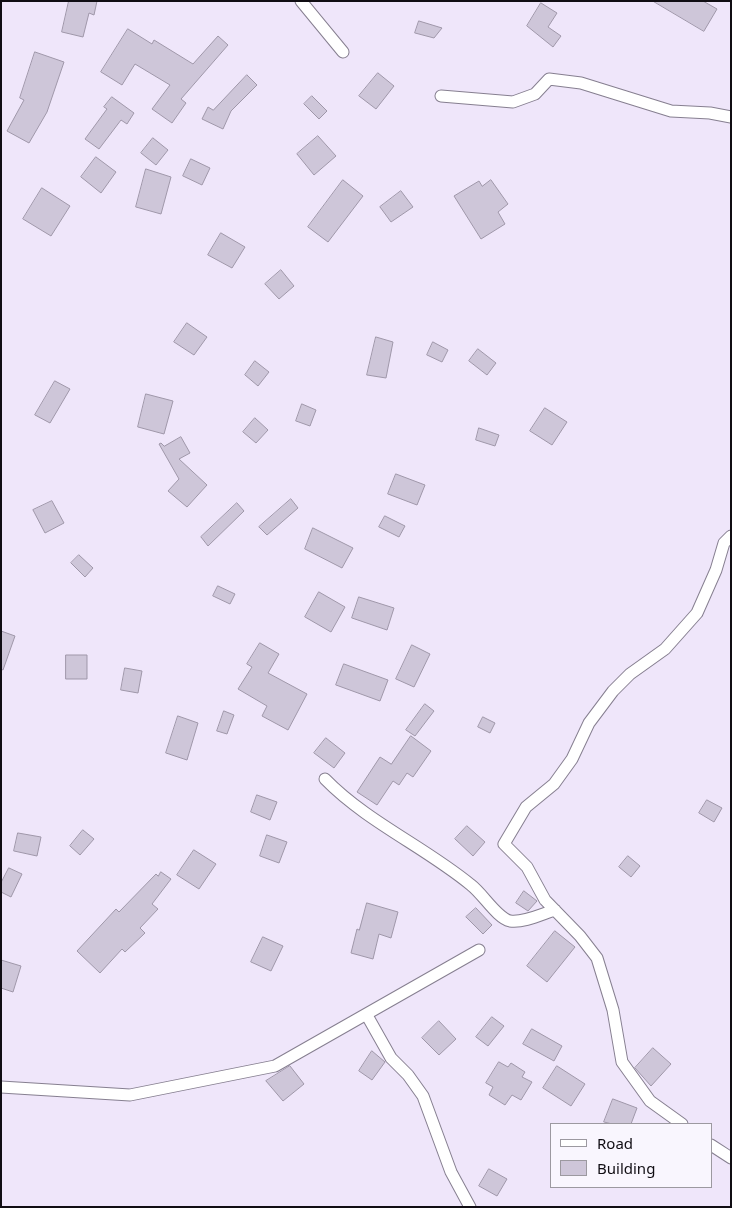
<!DOCTYPE html>
<style>
body{margin:0}
#map{position:relative;width:732px;height:1208px;overflow:hidden;background:#efe6fa;font-family:"Noto Sans",sans-serif}
canvas{display:block}
.frame{position:absolute;inset:0;border:2px solid #100d13;pointer-events:none}
.legend{position:absolute;left:550px;top:1123px;width:162px;height:65px;box-sizing:border-box;background:#f9f6fe;border:1px solid #9c99a0;margin:0;padding:6px 9px;list-style:none;font-size:15px;color:#100d13}
.legend li{display:flex;align-items:center;gap:10px;height:25px}
.legend b{width:25px;border:1px solid #9c99a0}
</style>
<div id="map">
<canvas width="732" height="1208"></canvas>
<div class="frame"></div>
<ul class="legend">
<li><b style="height:6px;background:#fff"></b>Road</li>
<li><b style="height:14px;background:#cec6d9"></b>Building</li>
</ul>
</div>
<script>
const context = document.querySelector('canvas').getContext('2d');
context.lineJoin = 'round';
function paint(path, color) { context.fillStyle = color; context.fill(path, 'evenodd'); }
function stroke(path, color, width, dash) { context.strokeStyle = color; context.lineWidth = width; context.lineCap = dash ? 'butt' : 'round'; context.setLineDash(dash || []); context.stroke(path); }
const building = new Path2D(`
 M69 1H97L94 15 89 13 83 37 62 32Z
 M653 1H703L717 9 704 31Z
 M541 3 557 13 548 27 561 36 553 47 527 26Z
 M419 21 442 28 434 38 415 33Z
 M128 29 152 44 154 40 193 64 218 36 228 45 181 99 186 103 172 123 152 109 170 85 135 64 122 85 101 72Z
 M35 52 64 62 47 112 29 143 7 131 24 100 20 98Z
 M378 73 394 86 376 109 359 96Z
 M247 75 257 85 231 111 223 129 202 119 208 107 213 110Z
 M312 96 327 111 319 119 304 104Z
 M112 97 134 113 127 124 121 120 99 149 85 139 107 109 104 107Z
 M318 136 336 156 314 175 297 154Z
 M153 138 168 150 156 165 141 153Z
 M96 157 116 172 101 193 81 177Z
 M191 159 210 168 202 185 183 176Z
 M146 169 171 177 161 214 136 207Z
 M343 180 363 196 328 242 308 227Z
 M491 180 508 204 498 212 505 224 481 239 454 196 479 181 482 186Z
 M42 188 70 206 51 236 23 219Z
 M401 191 413 207 391 222 380 207Z
 M221 233 245 247 232 268 208 255Z
 M281 270 294 286 279 299 265 284Z
 M187 323 207 337 194 355 174 342Z
 M376 337 393 342 386 378 367 375Z
 M433 342 448 350 442 362 427 355Z
 M478 349 496 363 487 375 469 361Z
 M255 361 269 372 258 386 245 375Z
 M55 381 70 389 50 423 35 415Z
 M146 394 173 401 164 434 138 427Z
 M302 404 316 410 310 426 296 421Z
 M545 408 567 422 552 445 530 431Z
 M255 418 268 430 256 443 243 432Z
 M479 428 499 435 495 446 476 440Z
 M181 437 190 453 179 459 207 485 187 507 168 491 179 479 159 444 161 443 164 446Z
 M396 474 425 485 417 505 388 494Z
 M291 499 298 508 267 535 259 527Z
 M52 501 64 523 45 533 33 510Z
 M237 503 244 511 208 546 201 537Z
 M385 516 405 526 399 537 379 527Z
 M313 528 353 548 342 568 305 549Z
 M79 555 93 568 85 577 71 563Z
 M218 586 235 594 230 604 213 596Z
 M319 592 345 607 331 632 305 617Z
 M359 597 394 608 387 630 352 618Z
 M1 631 15 636 3 670 1 669Z
 M260 643 279 654 268 673 307 694 288 730 262 716 267 706 238 689 252 667 247 664Z
 M412 645 430 654 414 687 396 679Z
 M66 655H87V679H66Z
 M344 664 388 680 380 701 336 685Z
 M125 668 142 671 138 693 121 690Z
 M425 704 434 711 415 736 406 730Z
 M224 711 234 715 227 734 217 731Z
 M178 716 198 723 187 760 166 753Z
 M483 717 495 723 490 733 478 727Z
 M411 736 431 751 413 777 407 773 399 785 393 781 377 805 357 792 380 757 391 764Z
 M326 738 345 753 334 768 314 753Z
 M257 795 277 802 270 820 251 812Z
 M707 800 722 808 714 822 699 813Z
 M467 826 485 842 473 856 455 839Z
 M83 830 94 839 80 855 70 846Z
 M18 833 41 837 37 856 14 851Z
 M267 835 287 842 279 863 260 856Z
 M194 850 216 864 199 889 177 875Z
 M628 856 640 866 631 877 619 867Z
 M9 868 22 874 11 897 1 892V883Z
 M161 872 171 879 152 904 158 909 140 928 145 933 125 952 122 949 100 973 77 951 116 909 119 912 156 874 158 876Z
 M524 891 537 901 528 911 516 903Z
 M367 903 398 912 391 938 379 934 373 959 351 953 357 929 359 930Z
 M476 908 492 925 483 934 466 917Z
 M555 931 575 947 547 982 527 966Z
 M263 937 283 946 271 971 251 962Z
 M1 960 21 966 13 992 1 988Z
 M492 1017 504 1026 488 1046 476 1037Z
 M439 1021 456 1039 439 1055 422 1038Z
 M532 1029 562 1046 554 1061 523 1044Z
 M653 1048 671 1064 651 1086 635 1068Z
 M372 1051 385 1062 372 1080 359 1071Z
 M499 1062 508 1067 511 1063 525 1072 522 1077 532 1082 521 1100 512 1095 505 1105 489 1095 493 1087 486 1083Z
 M290 1066 304 1084 283 1101 266 1081Z
 M557 1066 585 1084 571 1106 543 1088Z
 M613 1099 637 1108 631 1124H612L604 1122Z
 M489 1169 507 1179 497 1196 479 1186Z`);
paint(building, '#cec6d9');
stroke(building, '#9f97a9', 1);
const minor = new Path2D(`
 M301 1 343 52
 M441 96 513 102 535 94 549 79 581 83 671 111 710 113 731 117
 M325 779C367 822 425 847 471 885 483 894 497 918 510 921 524 923 542 914 555 910
 M369 1019 391 1058 408 1075 423 1096 451 1172 470 1207
 M1 1087 130 1095 275 1066 479 950
 M682 1124 650 1101 622 1062 613 1010 597 958 580 936 545 900 527 867 504 844 526 807 554 784 572 759 589 723 613 691 630 674 665 649 697 613 716 570 724 543 731 536
 M711 1145 731 1158`);
stroke(minor, '#867f90', 13);
stroke(minor, '#fff', 11);
</script>
